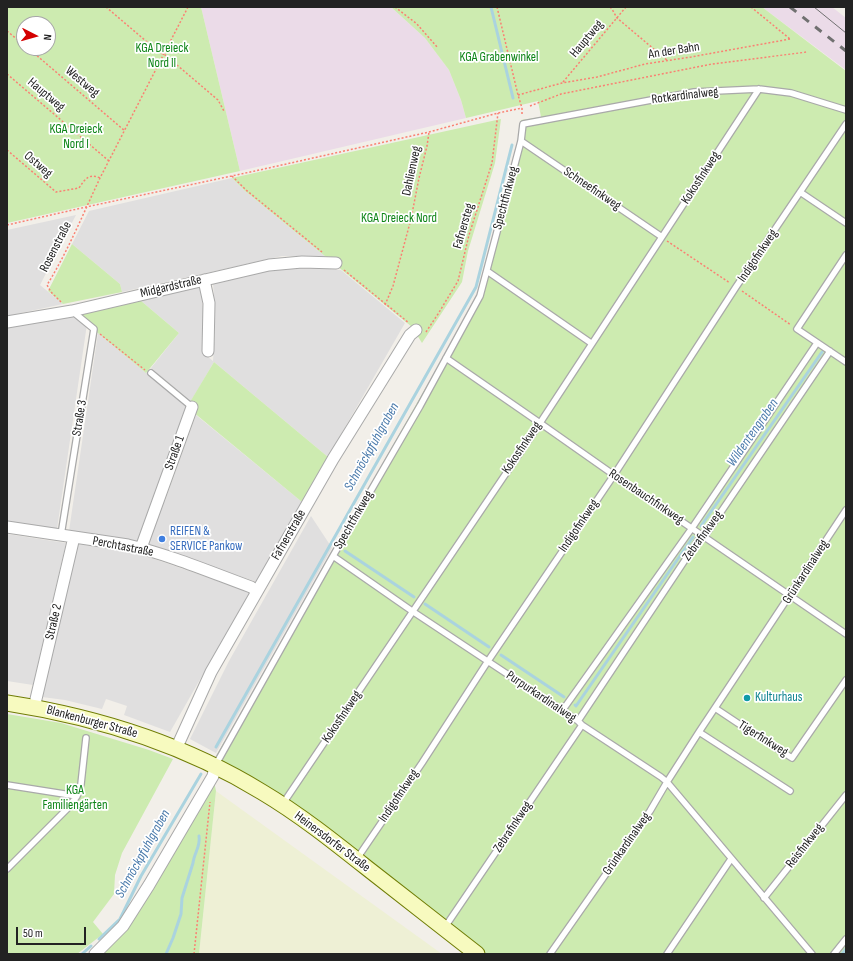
<!DOCTYPE html>
<meta charset="utf-8">
<style>
body{margin:0}
#map{position:relative;width:853px;height:961px;overflow:hidden;background:#f2efe9;font-family:"Sofia Sans Condensed",sans-serif}
canvas{display:block}
.frame{position:absolute;inset:0;border:8px solid #222;pointer-events:none}
.north{position:absolute;left:16px;top:16px;width:40px;height:40px;box-sizing:border-box;background:#fff;border:1px solid #a7a7a7;border-radius:50%;rotate:96deg;font-size:11px;font-weight:700;line-height:16px;text-align:center;color:#222}
.north::after{content:'';display:block;margin:auto;width:14px;height:18px;background:#d40000;clip-path:polygon(50% 0,100% 100%,50% 72%,0 100%)}
.scale{position:absolute;left:16px;top:927px;width:70px;height:18px;box-sizing:border-box;border:2px solid #222;border-top:0;padding-left:5px;font-size:12px;line-height:14px;white-space:nowrap;color:#222;-webkit-text-stroke:3px #fff;paint-order:stroke}
</style>
<div id="map">
<canvas width="853" height="961"></canvas>
<div class="frame"></div>
<div class="north">N</div>
<div class="scale">50 m</div>
</div>
<script>
const context = document.querySelector('canvas').getContext('2d');
context.lineJoin = 'round';
function paint(path, color) { context.fillStyle = color; context.fill(path, 'evenodd'); }
function stroke(path, color, width, dash) { context.strokeStyle = color; context.lineWidth = width; context.lineCap = dash ? 'butt' : 'round'; context.setLineDash(dash || []); context.stroke(path); }
function write(font, color, halo, rows, align = 'center') {
  context.font = font + ' "Sofia Sans Condensed",sans-serif'; context.lineWidth = 3.5; context.setLineDash([]); context.textBaseline = 'middle'; context.strokeStyle = halo; context.fillStyle = color; for (const [text, x, y, turn = 0] of rows) {
    context.save(); context.translate(x, y); context.rotate((+turn || 0) * Math.PI / 180); context.textAlign = isNaN(turn) ? turn : align; if (halo) context.strokeText(text, 0, 0); context.fillText(text, 0, 0); context.restore();
  }
}
paint(new Path2D(`
 M232 178 245 191 326 257 282 256 122 292 120 284 72 244 89 211Z
 M76 215 40 285 63 304 7 316V230Z
 M286 267H310L341 270 405 323 328 457 214 362 191 401 151 368 179 333 140 300 201 286 203 309V335L202 352 213 361 215 329V308L213 283 262 271Z
 M75 314 87 324 57 529 7 522V328Z
 M98 333 187 407 138 542 69 531Z
 M196 415 302 502 257 582 147 545 163 501H165Z
 M311 516 332 548 216 753 190 739 229 661Z
 M7 534 66 543 33 685 7 681Z
 M78 544 137 553 250 592 170 732 124 715 127 706 106 699 102 709 65 700 42 697Z`), '#e0dfdf');
paint(new Path2D(`
 M201 7H391L425 38 449 70 461 100 466 118 240 171Z
 M762 7H832L846 18V70Z`), '#ebdbe8');
paint(new Path2D(`
 M216 791 442 954H199Z`), '#eef0d5');
paint(new Path2D(`
 M7 7H201L240 171 7 223ZM24 24H48V48H24Z
 M391 7H762L846 71V954H477L215 758 442 359 477 295 517 144 521 120 541 117 538 101 466 118 461 100 449 70 425 38Z
 M501 119 495 163 468 251 462 282 422 343 412 327 245 191 232 178Z
 M72 244 120 284 122 292 63 304 48 291Z
 M140 300 179 333 146 373 75 314 109 308Z
 M214 362 328 457 302 502 187 407Z
 M7 714 61 723 149 750 173 759 122 853 115 875 114 894 93 922 103 934 77 954H7Z
 M214 781 216 791 199 954H102L110 947 131 923Z`), '#cdebb0');
stroke(new Path2D(`
 M491 7 513 98
 M701 526 822 352
 M345 551 414 597
 M425 604 489 647
 M501 655 564 697
 M575 705 576 706 693 537
 M216 747 476 287 512 145
 M99 939 120 919 141 876 201 774
 M82 954 91 946
 M166 954 173 938 181 914 182 898 193 863C194 853 201 846 199 836
 M842 954 846 949`), '#aad3df', 3);
const service = new Path2D(`
 M521 141 662 237
 M800 192 846 223
 M846 255 797 329 846 362
 M487 271 591 343
 M446 358 540 423 614 475 846 634
 M151 373 192 407
 M61 535 94 329 72 311
 M333 556 412 611 578 721 582 725 661 777 667 782 812 954
 M715 708 748 730 792 758 846 680
 M562 711 692 528 817 343
 M578 721 699 539 704 537 830 351
 M699 732 790 791
 M215 766 333 556 420 406 480 296 521 141 523 124 694 92 759 89 791 93 846 110
 M7 785 77 796
 M282 805 540 423 759 89
 M356 860 422 763 488 661 614 475 736 287 846 124
 M7 869 67 809 77 796 81 784 86 738
 M764 898 846 795
 M445 927 582 725
 M550 954 650 811 667 782 699 732 846 510
 M667 954 731 859
 M834 954 846 939`);
const minor = new Path2D(`
 M204 280 209 303 208 351
 M7 322 72 311 269 265 302 262 336 263
 M7 527 128 545C170 555 210 572 251 587L257 591
 M141 548 192 407
 M35 708 36 699 74 537
 M176 749 211 672 333 459 410 335 416 330
 M95 954 123 926 149 885 213 776 215 766`);
const secondary = new Path2D(`
 M7 703C97 717 184 744 262 792 299 814 333 841 367 868 404 897 440 925 477 954`);
stroke(service, '#a9a9a9', 8);
stroke(minor, '#a9a9a9', 13);
stroke(secondary, '#707d05', 17);
stroke(new Path2D(`
 M106 7 160 53 164 54 218 100 224 111
 M395 7 417 24 438 48
 M497 7 518 95 522 108V116
 M610 7 612 9 617 18 668 61
 M751 7 790 39
 M7 31 24 45
 M28 48 125 131
 M7 74 109 161
 M563 82 626 7
 M518 95 562 83 597 77 645 64 691 57 790 39
 M530 106 561 94 712 64 807 52
 M7 150 56 192 79 188C85 179 89 173 100 178
 M232 176 246 190 322 252
 M7 225 86 207 255 171 429 132 498 113 522 108
 M667 241 730 283
 M344 270 409 323
 M742 291 791 325
 M61 302 51 292 47 285C68 251 83 214 100 178L188 7
 M385 305 393 286 411 219 419 178 427 146 429 132
 M426 332 438 314 458 281 469 235 492 163 498 113
 M100 334 145 370
 M194 954 210 802`), '#fa8072', 1.5, [2, 2]);
stroke(service, '#fff', 5.5);
stroke(minor, '#fff', 11);
stroke(secondary, '#f7fabf', 15);
stroke(new Path2D(`
 M814 7 846 33`), '#707070', 1);
stroke(new Path2D(`
 M790 7 846 51`), '#707070', 3, [8, 8]);
for (const [x, y, r, color] of [
 [162,539,4,"#3f7fe0"],
 [747,698,4,"#0f9aa8"]
]) { const dot = new Path2D(); dot.arc(x, y, r, 0, 2 * Math.PI); context.fillStyle = color; context.fill(dot); stroke(dot, '#fff', 1.5); }
write('13px', '#222', '#fff', [
 ["Hauptweg",587,39,-50],
 ["An der Bahn",674,51,-9],
 ["Westweg",82,82,40],
 ["Hauptweg",46,95,40],
 ["Rotkardinalweg",685,96,-7],
 ["Ostweg",38,165,41],
 ["Dahlienweg",412,171,-78],
 ["Kokosfinkweg",701,178,-57],
 ["Schneefinkweg",592,189,34],
 ["Spechtfinkweg",506,198,-75],
 ["Fafnersteg",464,226,-74],
 ["Rosenstraße",56,247,-63],
 ["Indigofinkweg",758,256,-56],
 ["Midgardstraße",171,287,-13],
 ["Straße 3",80,418,-81],
 ["Kokosfinkweg",522,448,-56],
 ["Straße 1",175,453,-70],
 ["Rosenbauchfinkweg",646,497,34],
 ["Spechtfinkweg",354,520,-60],
 ["Indigofinkweg",579,526,-56],
 ["Fafnerstraße",289,535,-60],
 ["Zebrafinkweg",703,536,-54],
 ["Perchtastraße",123,547,11],
 ["Grünkardinalweg",806,572,-57],
 ["Straße 2",54,622,-77],
 ["Purpurkardinalweg",541,697,34],
 ["Kokosfinkweg",342,717,-56],
 ["Blankenburger Straße",92,722,15],
 ["Tigerfinkweg",763,739,32],
 ["Indigofinkweg",399,796,-56],
 ["Zebrafinkweg",513,827,-56],
 ["Heinersdorfer Straße",332,842,37],
 ["Grünkardinalweg",627,844,-55],
 ["Reisfinkweg",805,846,-52]
]);
write('13px', '#0c8416', '#fff', [
 ["KGA Dreieck",162,49],
 ["Nord II",162,64],
 ["KGA Grabenwinkel",499,58],
 ["KGA Dreieck",76,130],
 ["Nord I",76,145],
 ["KGA Dreieck Nord",399,219],
 ["KGA",75,791],
 ["Familiengärten",75,806]
]);
write('13px', '#366cbe', '#fff', [
 ["REIFEN &",170,532],
 ["SERVICE Pankow",170,547]
], 'left');
write('13px', '#0d838f', '#fff', [
 ["Kulturhaus",755,698]
], 'left');
write('italic 14px', '#4a7aab', '#fff', [
 ["Wildentengraben",753,433,-55],
 ["Schmöckpfuhlgraben",372,447,-61],
 ["Schmöckpfuhlgraben",143,854,-61]
]);
</script>
